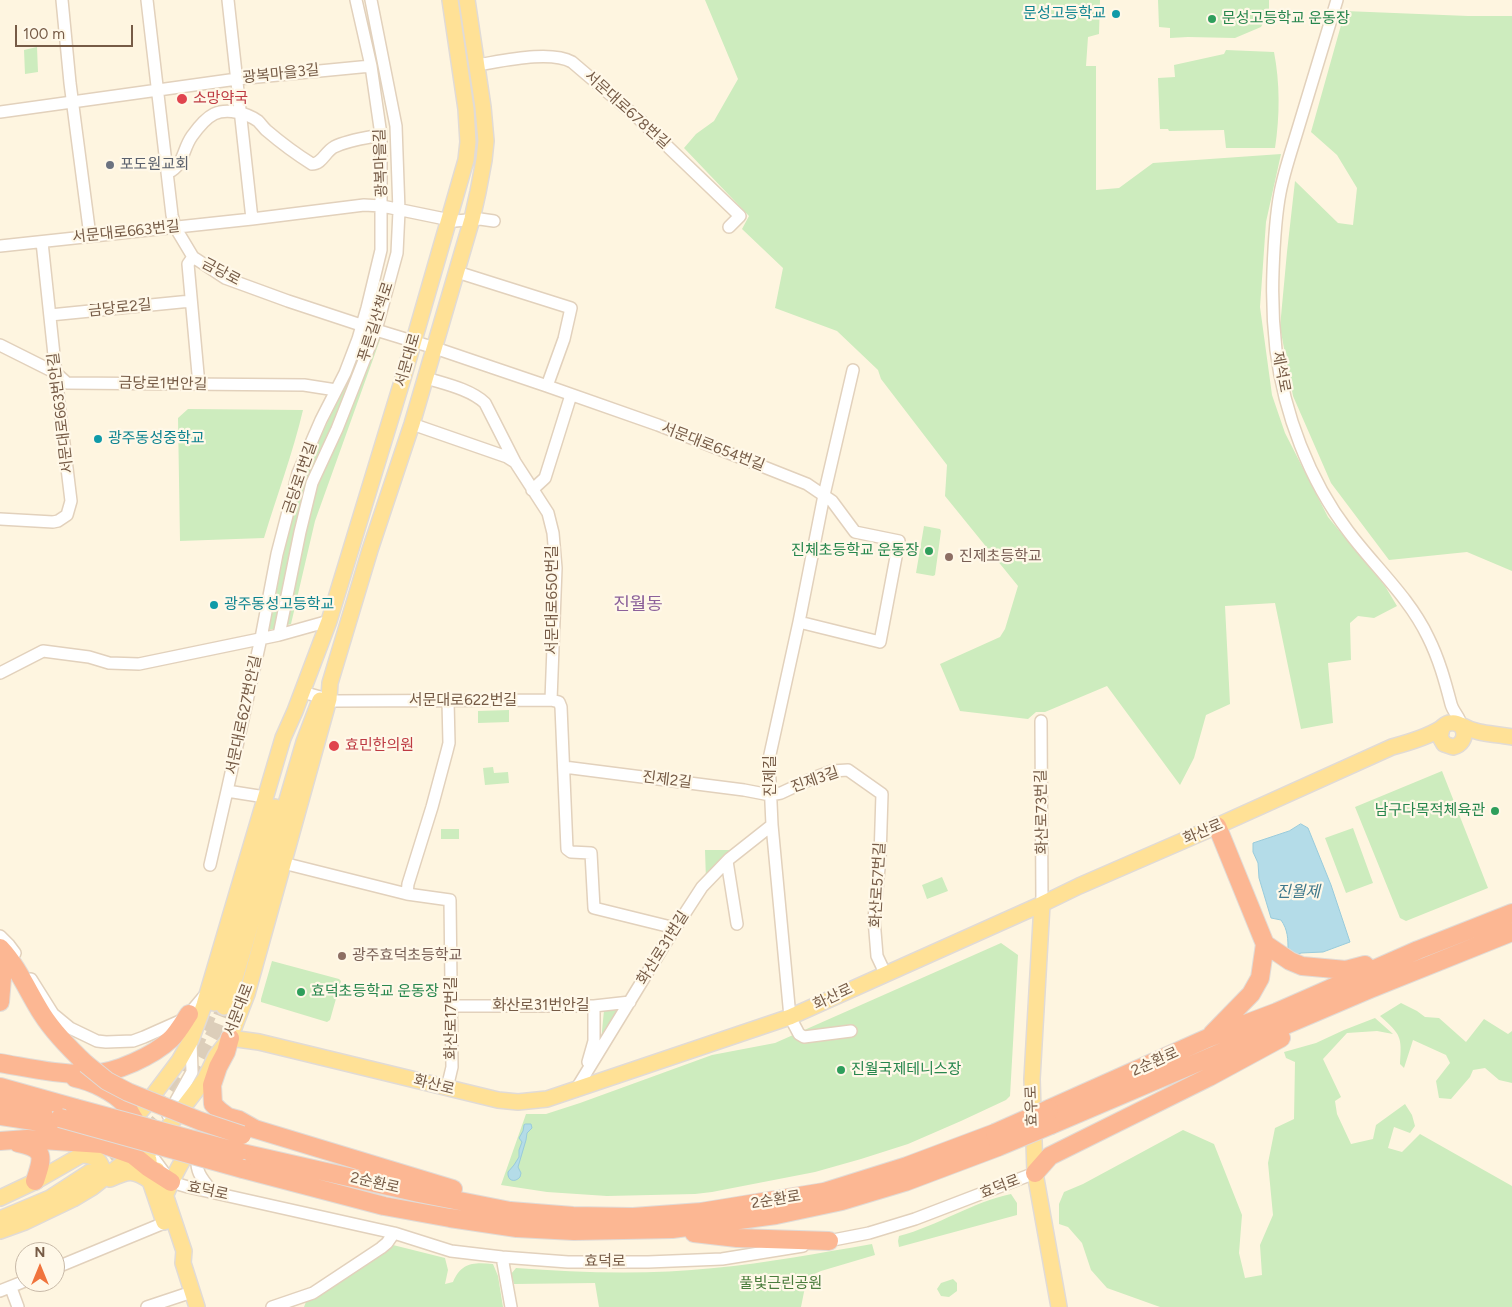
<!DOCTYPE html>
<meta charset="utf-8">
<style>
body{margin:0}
#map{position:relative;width:1512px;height:1307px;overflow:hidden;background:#fef5e0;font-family:Figtree,sans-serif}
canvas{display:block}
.north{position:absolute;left:15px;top:1242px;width:50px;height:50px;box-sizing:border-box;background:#fff8e8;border:1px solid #c8b9a7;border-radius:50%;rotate:0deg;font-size:14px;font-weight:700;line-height:20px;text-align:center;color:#765b46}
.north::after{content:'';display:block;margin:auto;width:18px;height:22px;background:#f0743d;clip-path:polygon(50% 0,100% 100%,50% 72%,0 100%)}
.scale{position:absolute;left:15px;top:25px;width:118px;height:22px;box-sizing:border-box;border:2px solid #765b46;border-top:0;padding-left:6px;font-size:15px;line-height:18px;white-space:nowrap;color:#765b46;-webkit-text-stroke:4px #fff8e8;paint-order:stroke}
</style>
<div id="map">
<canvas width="1512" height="1307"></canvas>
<div class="north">N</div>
<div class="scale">100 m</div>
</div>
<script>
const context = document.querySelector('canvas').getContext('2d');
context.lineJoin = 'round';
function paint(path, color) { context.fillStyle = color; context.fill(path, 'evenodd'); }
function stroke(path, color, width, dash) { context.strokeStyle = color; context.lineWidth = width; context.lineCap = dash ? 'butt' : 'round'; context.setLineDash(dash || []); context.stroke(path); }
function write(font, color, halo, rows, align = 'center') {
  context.font = font + ' Figtree,"Noto Sans KR",sans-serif'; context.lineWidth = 4.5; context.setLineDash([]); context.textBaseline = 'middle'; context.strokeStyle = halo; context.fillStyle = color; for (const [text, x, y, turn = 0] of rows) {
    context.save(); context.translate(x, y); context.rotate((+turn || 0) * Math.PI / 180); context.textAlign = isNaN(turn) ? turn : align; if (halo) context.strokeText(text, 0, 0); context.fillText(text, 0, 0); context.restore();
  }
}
paint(new Path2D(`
 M705 0H1100L1099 34 1088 37 1086 66H1096V190L1119 188 1153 163 1281 154 1266 222 1260 307 1272 395 1285 433 1328 517 1385 586 1397 606 1374 618 1358 616 1350 623 1351 660 1328 663 1333 723 1301 729 1275 603 1225 606 1230 704 1206 715 1194 758 1180 785 1107 686 1045 712H1036L1028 719 960 711 940 664 1000 637 1005 629 1018 586 945 496 947 465 881 379 878 370 837 331 775 308 783 268 742 229 749 216 684 148 696 134 714 121 738 79Z
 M1158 0H1269V11L1261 27 1235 38 1188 37 1170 38V28L1159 27Z
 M1345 11 1468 16H1512V571L1467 552 1389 560 1331 483 1293 396 1280 327 1287 252 1295 181 1338 223 1353 225 1357 188 1337 155 1311 132Z
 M37 47 38 72 25 74 24 50Z
 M1226 50 1274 52C1280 83 1280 116 1275 148H1226L1224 130 1169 131 1168 129H1160L1158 78 1175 77 1174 65 1224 54Z
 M364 332 381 337 315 521 291 624 269 630 285 547 302 482 309 462 352 369Z
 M188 409 303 410C293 453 277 495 264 538L180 541 178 418Z
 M924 526 940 529 941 531 935 575 933 576 916 573Z
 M509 710V722L478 723V711Z
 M493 767 494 773 508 772 509 783 485 785 483 768Z
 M1442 771 1488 888 1406 921 1400 918 1355 807Z
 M1353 828 1373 883 1346 893 1325 838Z
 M441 829H459V839H441Z
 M705 850H734L706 880Z
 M942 877 948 891 927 899 922 885Z
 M1001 943 1018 955 1010 1096 1006 1100 961 1121 908 1144 861 1159 815 1172 712 1192 695 1194 607 1196 547 1192 501 1185 526 1114H546L580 1103 712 1055 775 1043Z
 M272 961 339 979 341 981 330 1020 327 1022 261 1002V999Z
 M1401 1003 1417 1011 1425 1017 1439 1018 1466 1042 1484 1019 1508 1034 1512 1031V1083L1499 1080 1485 1068 1473 1070 1470 1077 1451 1099 1439 1098 1436 1081 1450 1063 1446 1055 1413 1040 1404 1068 1400 1064C1402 1036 1401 1035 1380 1016Z
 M617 1008 615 1016 601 1042 604 1010Z
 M1375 1018 1393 1034 1377 1031 1347 1033 1323 1059 1341 1097 1335 1101 1337 1114 1351 1144 1373 1139 1376 1125 1405 1104 1412 1115 1415 1126 1410 1133 1394 1127 1388 1148 1402 1152 1420 1134 1512 1186V1307H1160L1107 1288 1091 1270 1082 1243 1068 1227 1059 1224V1204L1064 1192 1083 1184 1183 1130 1214 1144 1242 1215 1239 1253 1245 1278 1262 1275 1260 1245 1273 1215 1268 1163 1275 1128 1294 1119 1295 1062 1286 1058 1284 1052 1316 1043 1344 1030Z
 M1011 1194 1017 1203V1215L899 1247 898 1241 899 1236C938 1226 972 1202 1011 1194Z
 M872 1244 875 1255 821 1271 807 1277 801 1307H599L595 1283 514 1284 511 1274 516 1268C582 1273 649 1275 714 1268 767 1263 820 1253 872 1244Z
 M393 1245 445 1258 448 1270 445 1284 453 1282C461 1263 473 1262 493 1264L498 1276 503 1307H304L307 1299Z
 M953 1279 957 1283V1291L949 1297 941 1296 937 1289 941 1283Z`), '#cdecbe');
const water = new Path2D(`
 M1301 824 1308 828 1331 885 1350 942 1323 952 1301 953 1297 955 1288 950C1288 939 1288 930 1281 920L1271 918 1259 878 1258 863 1253 852V843L1289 831Z
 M526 1124H531L532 1128 527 1133 526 1140 518 1167 521 1173 520 1177C515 1183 507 1181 508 1172L514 1165 519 1157V1150L522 1142 519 1138 523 1131 524 1125Z`);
paint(water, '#b4dce8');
stroke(water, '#99cbdb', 1);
stroke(new Path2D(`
 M156 1108C183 1078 198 1040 214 1003
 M91 1171 129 1146 150 1130 183 1093 213 1035 224 1007`), '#dcceba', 15, [15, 8]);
const minor = new Path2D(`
 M62 0 70 83 90 236
 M147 0 172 215 175 227 193 257 225 278 288 301 376 330 435 348 547 386 658 425 807 484 832 501 855 532 899 541 880 642 799 622
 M228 0 252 219
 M1337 0C1324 44 1310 88 1297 132 1291 152 1284 172 1280 193 1275 219 1274 244 1273 271 1272 297 1273 324 1276 350 1284 413 1309 480 1348 531 1374 566 1409 597 1428 637 1439 659 1445 681 1451 704 1453 712 1460 717 1461 725
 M477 65C503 61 550 50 572 62L639 119 740 216 729 227
 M0 112 237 79 371 66
 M168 173C185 164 182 150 192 136 197 129 206 118 214 114 227 108 247 113 258 121 261 124 263 127 266 130 280 142 296 154 312 164 322 164 325 152 334 147 348 140 365 138 381 135
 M0 246 252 219 364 205 382 206 455 221 480 219 494 221
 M193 257 188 264 199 385
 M457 272 571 308 564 339 547 386
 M50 315 191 301
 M0 345 56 373 67 383 304 385 336 390
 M426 378C445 384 470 389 485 403L515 462 548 513 553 533 556 568 551 700
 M412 424 507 457 515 462
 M532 490 545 478 571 395
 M0 519 53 522 58 521 67 515 71 501 59 402 42 242
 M279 635 300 532 312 483 337 429 376 330 397 253 399 211 396 126 371 0
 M0 673 43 651 89 657 109 663 139 664 279 635 329 621
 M302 692 335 701 551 700 559 702 561 707 567 849 571 852 591 853 594 908 675 928
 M1041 721 1042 904
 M564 767 744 790 770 795 781 793 813 778 832 771 848 770 882 794 880 858 874 919 877 956 885 973
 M265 797 227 791 261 638 277 554 298 473 321 420 345 373 358 339 367 308 381 250V135L371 66 356 0
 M727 861 737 924
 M283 863 407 894 450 900 452 1067 447 1088
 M210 865 227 791
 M407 894 408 884 432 807 447 751 449 743 448 701
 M0 936 9 945 15 953
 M31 979 53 1014 70 1028 97 1041 106 1042 133 1041 144 1037 180 1021 189 1014 205 995
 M452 1006H594L630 1002
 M851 1031 804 1037 799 1034 790 1017 772 825 769 759 799 622 824 495 853 370
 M588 1062 594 1041V1006
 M575 1091 663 947 702 887 729 859 772 825
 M168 1115 192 1072 191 1040
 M150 1150 149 1152 171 1182 188 1187 394 1233 451 1251 502 1257 568 1262H648L722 1259 803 1246
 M197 1151C195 1171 200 1177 212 1191
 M823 1242 869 1233 915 1219 1035 1173
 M502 1257 511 1307
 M55 1268 164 1223
 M11 1288 18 1307
 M0 1291 25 1281
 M147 1307 192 1292
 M272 1307 313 1293 381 1248 387 1243 394 1233`);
const major = new Path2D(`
 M1461 725C1479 735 1492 733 1512 737
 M1042 904 1032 1079 1035 1173 1059 1307
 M214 1003 235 940 275 807
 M224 1007 236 975 304 742 320 700
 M230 1038 259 1042 498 1100 518 1102 547 1099 790 1017 1042 904 1079 886 1217 826 1392 747C1407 743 1427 737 1440 729 1444 726 1446 723 1450 723 1466 720 1470 743 1453 747L1444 744 1440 737 1442 728
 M126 1125 134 1119 145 1106 179 1061 191 1040 204 1005 283 738 295 711 329 621 404 375 466 160 468 142 466 109 450 0
 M82 1155C100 1156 100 1162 106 1177
 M149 1160 150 1181 164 1222
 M157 1170 184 1251 183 1263 197 1307
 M110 1179C128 1171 133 1169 150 1181
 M167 1192C182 1158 189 1145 220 1124L224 1123
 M0 1198 36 1181 104 1142
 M0 1219 50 1198 90 1172
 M0 1231 25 1222 73 1199 93 1187 133 1155 149 1152 205 1079 216 1056 230 1038 247 994 329 699 330 683 370 550 412 424 472 219 478 192 484 160 486 141 483 107 467 0`);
const highway = new Path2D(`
 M1217 826 1265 944 1290 961 1302 966 1346 970 1365 965
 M0 948C18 967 28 992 42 1014 54 1033 69 1048 86 1064
 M0 965 2 978 0 1002
 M1212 1034 1251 994 1260 978 1265 944
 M230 1038 226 1052 218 1067 212 1085 213 1104 220 1111 228 1117 239 1120 255 1129 453 1189
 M0 1063C30 1068 60 1075 91 1074 116 1073 153 1056 171 1039 178 1032 183 1023 189 1014
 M75 1078C90 1081 115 1092 125 1105 129 1109 131 1115 134 1119
 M0 1087 75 1108
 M0 1102 43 1113
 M1049 1109 1208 1038 1277 1012 1418 950 1512 913
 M0 1116 47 1123 76 1126
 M1051 1125 1370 989 1512 932
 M0 1141 27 1139 102 1144 133 1155 149 1168 171 1182
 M18 1143C46 1149 43 1157 35 1181
 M238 1152 419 1193 510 1211 573 1216 633 1217 701 1212 824 1192 907 1166 995 1133
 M243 1169 384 1206 450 1218 517 1228 574 1231 672 1229 776 1215 842 1201 905 1182 998 1147
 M1035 1173 1050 1156 1209 1077 1281 1038
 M694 1233 737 1238 829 1241`);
stroke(minor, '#e2d1bc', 14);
stroke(major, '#e1dbd6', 18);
stroke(highway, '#e1dbd6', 20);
stroke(minor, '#fff', 11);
stroke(major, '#ffe196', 15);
stroke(highway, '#fcb793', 18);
const highwayBridge = new Path2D(`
 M86 1064 107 1081 128 1092 200 1121 242 1135
 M75 1108 238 1152
 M60 1118 243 1169
 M995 1133 1049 1109
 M998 1147 1051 1125`);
stroke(highwayBridge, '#e1dbd6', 20, []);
stroke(highwayBridge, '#fcb793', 18);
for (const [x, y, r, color] of [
 [1116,14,5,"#0f9aa8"],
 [1212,19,5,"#2e9e5b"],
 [182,99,6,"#e0444e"],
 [110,165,5,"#6b7280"],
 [98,439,5,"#0f9aa8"],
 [929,551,5,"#2e9e5b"],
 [949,557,5,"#8d6e63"],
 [214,605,5,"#0f9aa8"],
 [334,746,6,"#e0444e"],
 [1495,811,5,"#2e9e5b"],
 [342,956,5,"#8d6e63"],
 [301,992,5,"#2e9e5b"],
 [841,1070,5,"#2e9e5b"]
]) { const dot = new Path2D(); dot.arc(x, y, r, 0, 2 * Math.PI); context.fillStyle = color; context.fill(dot); stroke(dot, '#fff8e8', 2); }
write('15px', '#0d838f', '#fff8e8', [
 ["문성고등학교",1106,14,"right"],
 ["광주동성중학교",108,439],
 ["광주동성고등학교",224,605]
], 'left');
write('15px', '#27864d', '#fff8e8', [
 ["문성고등학교 운동장",1222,19],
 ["진체초등학교 운동장",919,551,"right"],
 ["남구다목적체육관",1485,811,"right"],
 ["효덕초등학교 운동장",311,992],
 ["진월국제테니스장",851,1070]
], 'left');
write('15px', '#765b46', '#fff8e8', [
 ["광복마을3길",281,74,-6],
 ["서문대로678번길",627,110,42],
 ["광복마을길",381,163,-92],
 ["서문대로663번길",126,232,-6],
 ["금당로",221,272,28],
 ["금당로2길",120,308,-6],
 ["푸른길산책로",376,322,-72],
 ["서문대로",408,360,-74],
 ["제석로",1281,372,79],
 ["금당로1번안길",163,384,1],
 ["서문대로663번안길",61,413,-97],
 ["서문대로654번길",713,447,21],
 ["금당로1번길",300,478,-71],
 ["서문대로650번길",553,600,-90],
 ["서문대로622번길",463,701],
 ["서문대로627번안길",244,715,-78],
 ["진제길",771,776,-90],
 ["진제2길",667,780,7],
 ["진제3길",815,780,-19],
 ["화산로73번길",1042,812,-91],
 ["화산로",1203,832,-23],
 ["화산로57번길",878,885,-87],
 ["화산로31번길",663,948,-58],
 ["화산로",833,997,-25],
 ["화산로31번안길",541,1006],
 ["서문대로",239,1010,-69],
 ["화산로17번길",452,1018,-90],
 ["2순환로",1155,1062,-24],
 ["화산로",434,1085,14],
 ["효우로",1032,1106,-92],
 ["2순환로",375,1183,13],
 ["효덕로",1000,1187,-21],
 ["효덕로",208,1191,12],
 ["2순환로",776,1200,-9],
 ["효덕로",605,1262]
]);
write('15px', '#be3a42', '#fff8e8', [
 ["소망약국",193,99],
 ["효민한의원",345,746]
], 'left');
write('15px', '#5b616d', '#fff8e8', [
 ["포도원교회",120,165]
], 'left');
write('15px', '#785e54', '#fff8e8', [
 ["진제초등학교",959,557],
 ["광주효덕초등학교",352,956]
], 'left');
write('15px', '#4b7d3d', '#fff8e8', [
 ["풀빛근린공원",781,1284]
]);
write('italic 16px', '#3e788b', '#fff8e8', [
 ["진월제",1298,892]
]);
write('18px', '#8c619a', '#fff8e8', [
 ["진월동",638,605]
]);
</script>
